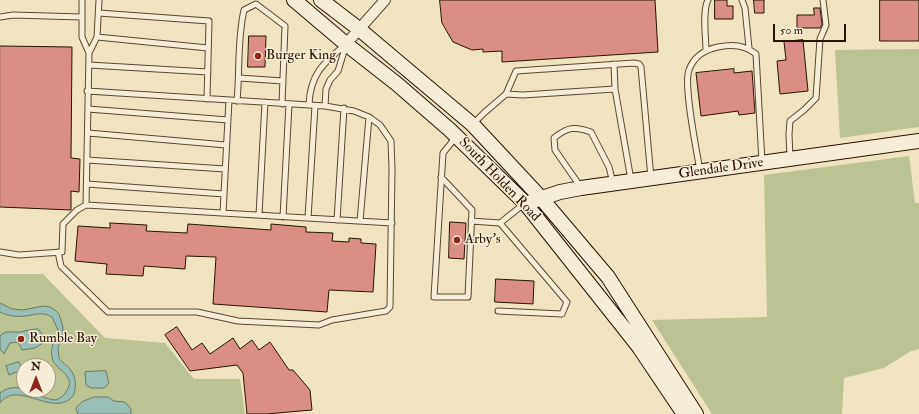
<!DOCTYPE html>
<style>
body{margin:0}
#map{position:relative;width:919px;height:414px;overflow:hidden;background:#f0e3c2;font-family:"IM FELL Double Pica",serif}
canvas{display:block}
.north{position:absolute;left:16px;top:358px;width:40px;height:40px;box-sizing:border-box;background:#f5edd7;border:1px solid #a39681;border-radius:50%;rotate:0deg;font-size:11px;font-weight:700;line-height:16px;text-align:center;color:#271300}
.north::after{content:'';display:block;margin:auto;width:14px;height:18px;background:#8f2418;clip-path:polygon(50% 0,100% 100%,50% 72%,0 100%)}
.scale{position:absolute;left:773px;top:24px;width:73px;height:18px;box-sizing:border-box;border:2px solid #271300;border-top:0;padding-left:5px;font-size:12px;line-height:14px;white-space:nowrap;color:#271300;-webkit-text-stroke:3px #f5edd7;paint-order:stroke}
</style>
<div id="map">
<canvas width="919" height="414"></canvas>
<div class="north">N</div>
<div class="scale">50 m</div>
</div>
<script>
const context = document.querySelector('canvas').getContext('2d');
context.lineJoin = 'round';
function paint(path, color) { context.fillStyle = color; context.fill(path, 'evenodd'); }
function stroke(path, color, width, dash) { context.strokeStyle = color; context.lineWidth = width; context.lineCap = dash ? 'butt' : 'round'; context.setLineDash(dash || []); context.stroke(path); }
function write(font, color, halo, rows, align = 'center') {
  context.font = font + ' "IM FELL Double Pica",serif'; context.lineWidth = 3; context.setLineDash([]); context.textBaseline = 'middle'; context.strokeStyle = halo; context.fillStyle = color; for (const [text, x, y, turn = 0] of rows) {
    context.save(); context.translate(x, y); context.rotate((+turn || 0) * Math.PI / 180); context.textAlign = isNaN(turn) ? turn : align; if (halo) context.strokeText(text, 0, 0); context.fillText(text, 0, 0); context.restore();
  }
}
paint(new Path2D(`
 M919 49V127L840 138 835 50Z
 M909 156 915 203H919V349L911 351 884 368 844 378 842 414H712L652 320 767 317 764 175Z
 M0 274H43L105 338 165 343 194 379H240L245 414H0ZM24 366H48V390H24Z`), '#bbc392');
const water = new Path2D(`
 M0 303 12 309 23 310 43 306 50 307 55 310 59 314 63 327 62 338 58 347 59 358C62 363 67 365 70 369 76 376 77 388 73 396 58 414 32 393 13 395 7 396 3 399 0 403V393C19 378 36 399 56 400 60 398 64 396 66 392 78 375 55 371 52 358 50 348 55 339 58 330L52 317C42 311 35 315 25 316 16 317 8 316 0 312Z
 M38 329 43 335V343L35 348 22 350 18 342 10 343 4 354 0 349V336L2 334 6 332H20L29 330Z
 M19 362 22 370 9 375 6 366Z
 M106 371 109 383 104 388H91L86 385 85 372Z
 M94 397H108L114 401 125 402 131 409V414H78L76 408 82 402Z`);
paint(water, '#9abeb5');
stroke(water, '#6c7a6d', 1);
const building = new Path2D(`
 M440 0H655L658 52 502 62V51L483 52V49L472 50 453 42 442 23Z
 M715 0H727V6H733V19H715Z
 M754 0H764V13H755Z
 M880 0H919V41H880Z
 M814 8H820L822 24 820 28H797V15H814Z
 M249 36H266L265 67H248Z
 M803 40 808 91 780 94 777 61 786 60 784 42Z
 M0 46 72 47 71 158 80 159 79 192 71 191V210L0 207Z
 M734 69V73L752 71 755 113 739 115 738 111 701 116 696 73Z
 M450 222 466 223 464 259 449 258Z
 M110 223 147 225 146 231 187 233 188 224 271 230V224L306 227V232L333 233 332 241 349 242V238L361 239V243L376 244 373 292 329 290 327 312 213 304 216 257 186 256 185 269 144 266 143 276 106 274 107 264 75 261 78 226 110 228Z
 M496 279 534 281 533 304 495 302Z
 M177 327 192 350 202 343 210 354 233 338 240 349 252 340 259 350 270 342 289 370H293L310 390 312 410 266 414H247L243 373 237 365 190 371 165 335Z`);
paint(building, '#da8e87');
stroke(building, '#271300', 1);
const lane = new Path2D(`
 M82 0V37L89 53 86 205
 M742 0 745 8 749 48
 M99 13 209 21 207 99
 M0 17 13 15 81 17
 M97 37 208 48
 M706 51C706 38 702 11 708 0
 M89 53 97 37 99 0
 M614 64 615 89 631 180
 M89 65 208 72
 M239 78 283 81
 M506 94 523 95 615 89
 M237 101C240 71 237 40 244 10L256 4 285 26 282 104
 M309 105C310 75 323 63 345 45
 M325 106 326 89 330 80 338 71 346 45
 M88 109 228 120
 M473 124 484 113 506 94 516 71 634 63 639 64 641 67 651 178
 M88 133 226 145
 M790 158 789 134 790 121 804 110 816 98 820 39 826 25 823 0
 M87 160 225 169
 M700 171C697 152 683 85 689 70 694 56 704 50 718 47 733 44 744 45 756 54L762 162
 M441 177 472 210 468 297H434L443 153 456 137
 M87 184 224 194
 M580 186 555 150 554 138C567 127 575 126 591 132L609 167 613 183
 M223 213 229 100
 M259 215 265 102
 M283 217 289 104
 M308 218 315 106
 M337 220 344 108
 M360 221 369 117
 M471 221 500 223
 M0 252 19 255 62 252 63 224 77 210 86 205 392 223
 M58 252 61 266 108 312H197L238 321 319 325 332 320 386 311 390 307 392 169 391 141 380 125 369 117 354 111 325 106 87 91
 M498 311 562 314 567 302 500 223 524 204`);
const street = new Path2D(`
 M346 44 385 0`);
const secondary = new Path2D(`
 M294 0 346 44 397 84 450 130 525 203 639 347 684 414
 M321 0 359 29 473 125 541 198 608 277 696 414
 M533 201 560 192 581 188 919 141`);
stroke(lane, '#594730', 7);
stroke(street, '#594730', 12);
stroke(secondary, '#271300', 16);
stroke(lane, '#f5edd7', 5);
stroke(street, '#f5edd7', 10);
stroke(secondary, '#f5edd7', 14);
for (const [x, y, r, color] of [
 [258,56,4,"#8f2418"],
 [457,240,4,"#8f2418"],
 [21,339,4,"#8f2418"]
]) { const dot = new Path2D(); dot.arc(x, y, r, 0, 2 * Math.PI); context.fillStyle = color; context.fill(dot); stroke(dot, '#f5edd7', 1.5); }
write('14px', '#271300', '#f5edd7', [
 ["Burger King",266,56],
 ["Arby's",465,240],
 ["Rumble Bay",29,339]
], 'left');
write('14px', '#271300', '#f5edd7', [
 ["Glendale Drive",721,169,-8],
 ["South Holden Road",499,180,46]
]);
</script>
